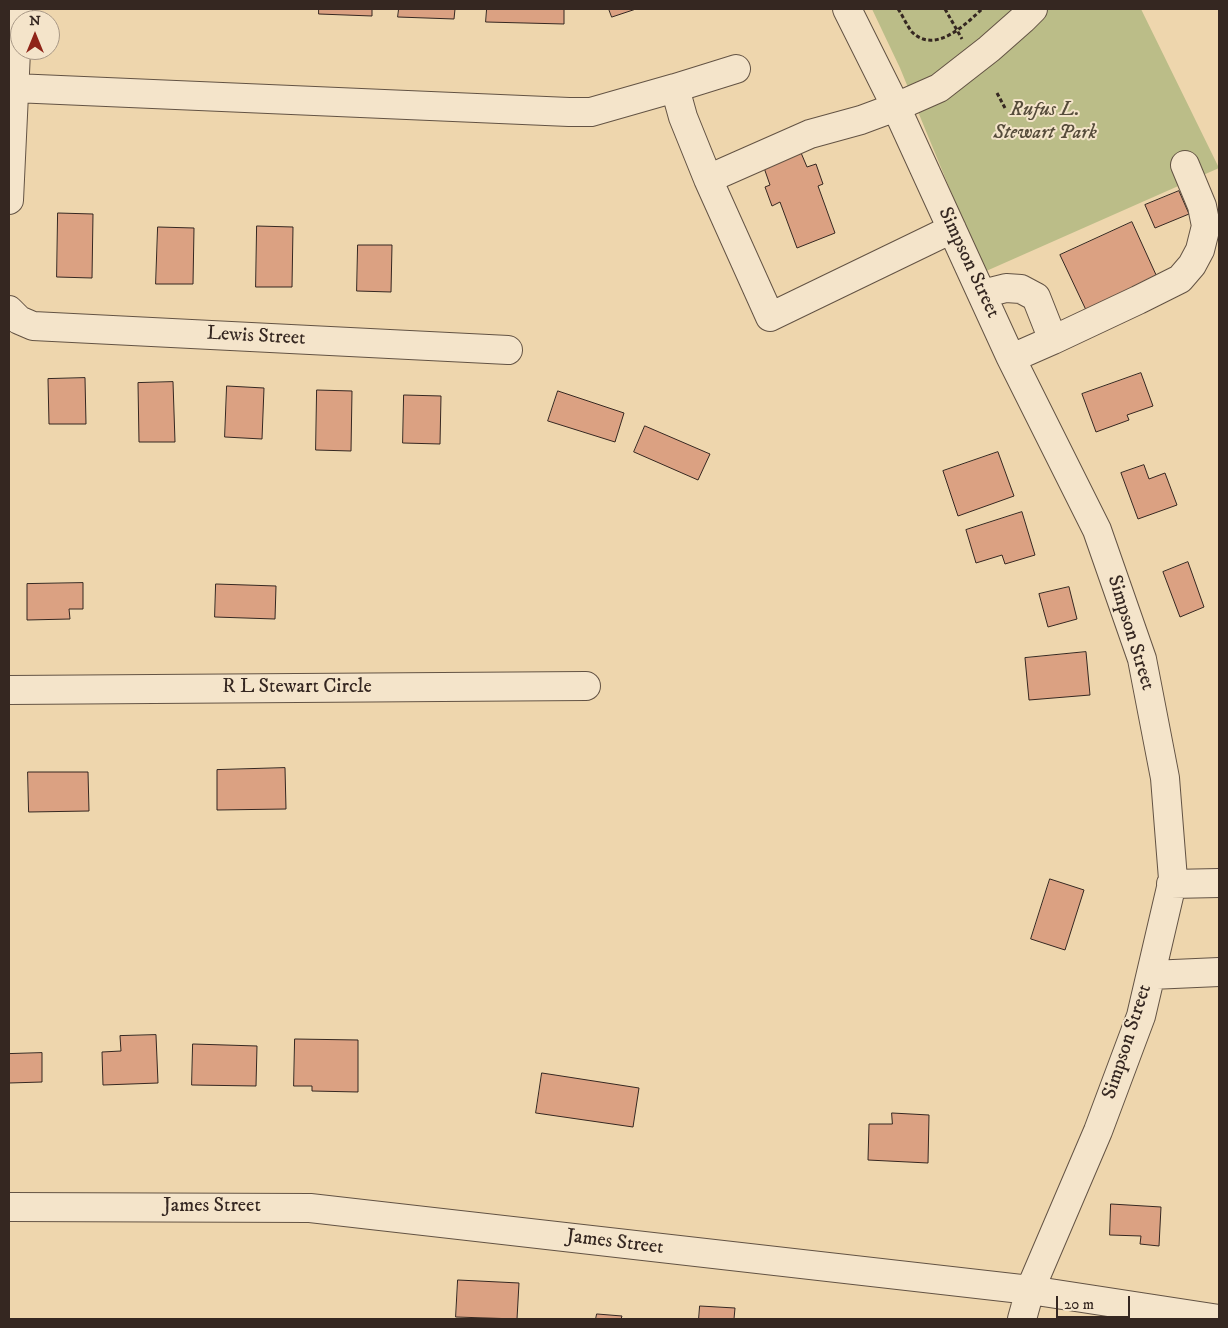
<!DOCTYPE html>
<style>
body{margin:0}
#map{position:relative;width:1228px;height:1328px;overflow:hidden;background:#eed6ad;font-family:"IM FELL DW Pica",serif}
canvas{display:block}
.frame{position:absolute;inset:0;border:10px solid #352721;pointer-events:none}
.north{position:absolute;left:10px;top:10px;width:50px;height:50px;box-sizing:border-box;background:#f4e4ca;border:1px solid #a89886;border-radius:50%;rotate:0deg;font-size:14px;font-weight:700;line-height:20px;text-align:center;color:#352721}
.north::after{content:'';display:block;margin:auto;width:18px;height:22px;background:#8f2418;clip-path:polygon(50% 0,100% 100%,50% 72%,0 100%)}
.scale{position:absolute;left:1056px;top:1296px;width:74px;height:22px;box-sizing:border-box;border:2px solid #352721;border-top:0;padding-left:6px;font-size:15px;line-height:18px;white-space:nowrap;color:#352721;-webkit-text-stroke:4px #f4e4ca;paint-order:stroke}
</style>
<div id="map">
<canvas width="1228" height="1328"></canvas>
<div class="frame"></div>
<div class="north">N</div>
<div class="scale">20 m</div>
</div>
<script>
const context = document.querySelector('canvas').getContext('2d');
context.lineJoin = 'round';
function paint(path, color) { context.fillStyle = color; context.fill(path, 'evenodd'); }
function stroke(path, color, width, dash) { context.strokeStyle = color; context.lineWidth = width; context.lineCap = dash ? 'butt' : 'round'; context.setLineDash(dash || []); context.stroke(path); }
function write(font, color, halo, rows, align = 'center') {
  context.font = font + ' "IM FELL DW Pica",serif'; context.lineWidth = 4; context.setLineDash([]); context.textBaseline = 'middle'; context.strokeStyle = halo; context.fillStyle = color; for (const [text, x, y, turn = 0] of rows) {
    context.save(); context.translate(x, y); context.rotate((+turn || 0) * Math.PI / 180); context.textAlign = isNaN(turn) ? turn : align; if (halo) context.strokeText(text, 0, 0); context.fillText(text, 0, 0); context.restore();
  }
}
paint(new Path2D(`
 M872 9H1141L1219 168 984 272 900 68Z`), '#bbbd88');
const building = new Path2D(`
 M319 9H372V16L319 14Z
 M399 9H455L454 19 398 17Z
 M487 9H564V24L486 22Z
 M609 9H636L612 17Z
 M799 148 807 167 816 164 823 184 818 186 835 233 797 248 780 202 772 206 765 187 770 185 762 162Z
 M1179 191 1189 214 1155 228 1145 205Z
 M58 213 93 214 92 278 57 277Z
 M1132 222 1157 277 1086 310 1060 255Z
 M257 226 293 227 292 287H256Z
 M158 227 194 228 193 284H156Z
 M358 245H392L391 292 357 291Z
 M1141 373 1153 406 1127 415 1129 420 1096 432 1082 394Z
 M85 378 86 424H49L48 379Z
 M173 382 175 442H139L138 383Z
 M227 386 264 388 262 439 225 437Z
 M317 390 352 391 351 451 316 450Z
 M558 391 624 413 615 442 548 421Z
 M404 395 441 396 440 444 403 443Z
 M645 426 710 454 698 480 634 452Z
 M998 452 1014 496 958 516 943 471Z
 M1144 465 1149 479 1165 473 1177 505 1138 519 1121 473Z
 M1022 512 1035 555 1005 564 1002 555 976 563 966 530Z
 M1188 562 1204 607 1180 617 1163 572Z
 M83 583V609H69L70 619 27 620V584Z
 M216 584 276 586 275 619 215 617Z
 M1069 587 1077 619 1048 627 1039 594Z
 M1086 652 1090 695 1029 700 1025 658Z
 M285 768 286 809 217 810V770Z
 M28 772H88L89 811 29 812Z
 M1050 879 1084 890 1065 950 1031 939Z
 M156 1035 158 1083 103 1085 102 1052 121 1051 120 1036Z
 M295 1039 358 1040V1092L312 1091V1086H294Z
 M193 1044 257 1046 256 1086 192 1085Z
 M42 1053V1082L9 1083V1054Z
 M542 1073 639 1088 633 1127 536 1113Z
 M892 1113 929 1115 928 1163 868 1160 869 1124H892Z
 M1111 1204 1161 1207 1159 1246 1140 1244 1141 1236 1110 1235Z
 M458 1280 519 1283 517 1319 456 1317Z
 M700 1306 735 1308 734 1319H699Z
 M597 1314 622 1316 621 1319H596Z`);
paint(building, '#dba182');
stroke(building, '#352721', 1);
const minor = new Path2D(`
 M847 9 896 107 1010 356 1097 530 1142 659 1165 778 1173 879 1141 1016 1098 1131 1030 1290 1022 1319
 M14 88 569 112H591L675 88 683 117 708 179 770 317 952 229
 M675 88 736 69
 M708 179 810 134 861 120 896 107 939 88 989 49 1023 19 1033 9
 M9 200 18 9
 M982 294 1006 288 1021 289 1036 297 1053 340 1012 358
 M9 310 19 320 33 326 508 350
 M1053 340 1138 300 1180 279 1192 265 1200 250 1206 226 1202 206 1185 165
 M9 690 586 686
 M1171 884 1219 883
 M1151 975 1219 972
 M9 1207 310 1208 1030 1290 1219 1319`);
stroke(minor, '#635344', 30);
stroke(new Path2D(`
 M898 9C903 16 907 26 912 32 935 55 966 24 982 9
 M945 9 962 39
 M997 93 1005 108`), '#352721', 3, [4, 2.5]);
stroke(minor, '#f4e4ca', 28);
write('italic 20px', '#564c3b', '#f4e4ca', [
 ["Rufus L.",1045,111],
 ["Stewart Park",1045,134]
]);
write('20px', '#352721', '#f4e4ca', [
 ["Simpson Street",968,263,65],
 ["Lewis Street",256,337,3],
 ["Simpson Street",1130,633,73],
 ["R L Stewart Circle",297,688],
 ["Simpson Street",1128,1042,-72],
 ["James Street",212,1207],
 ["James Street",615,1243,7]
]);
</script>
